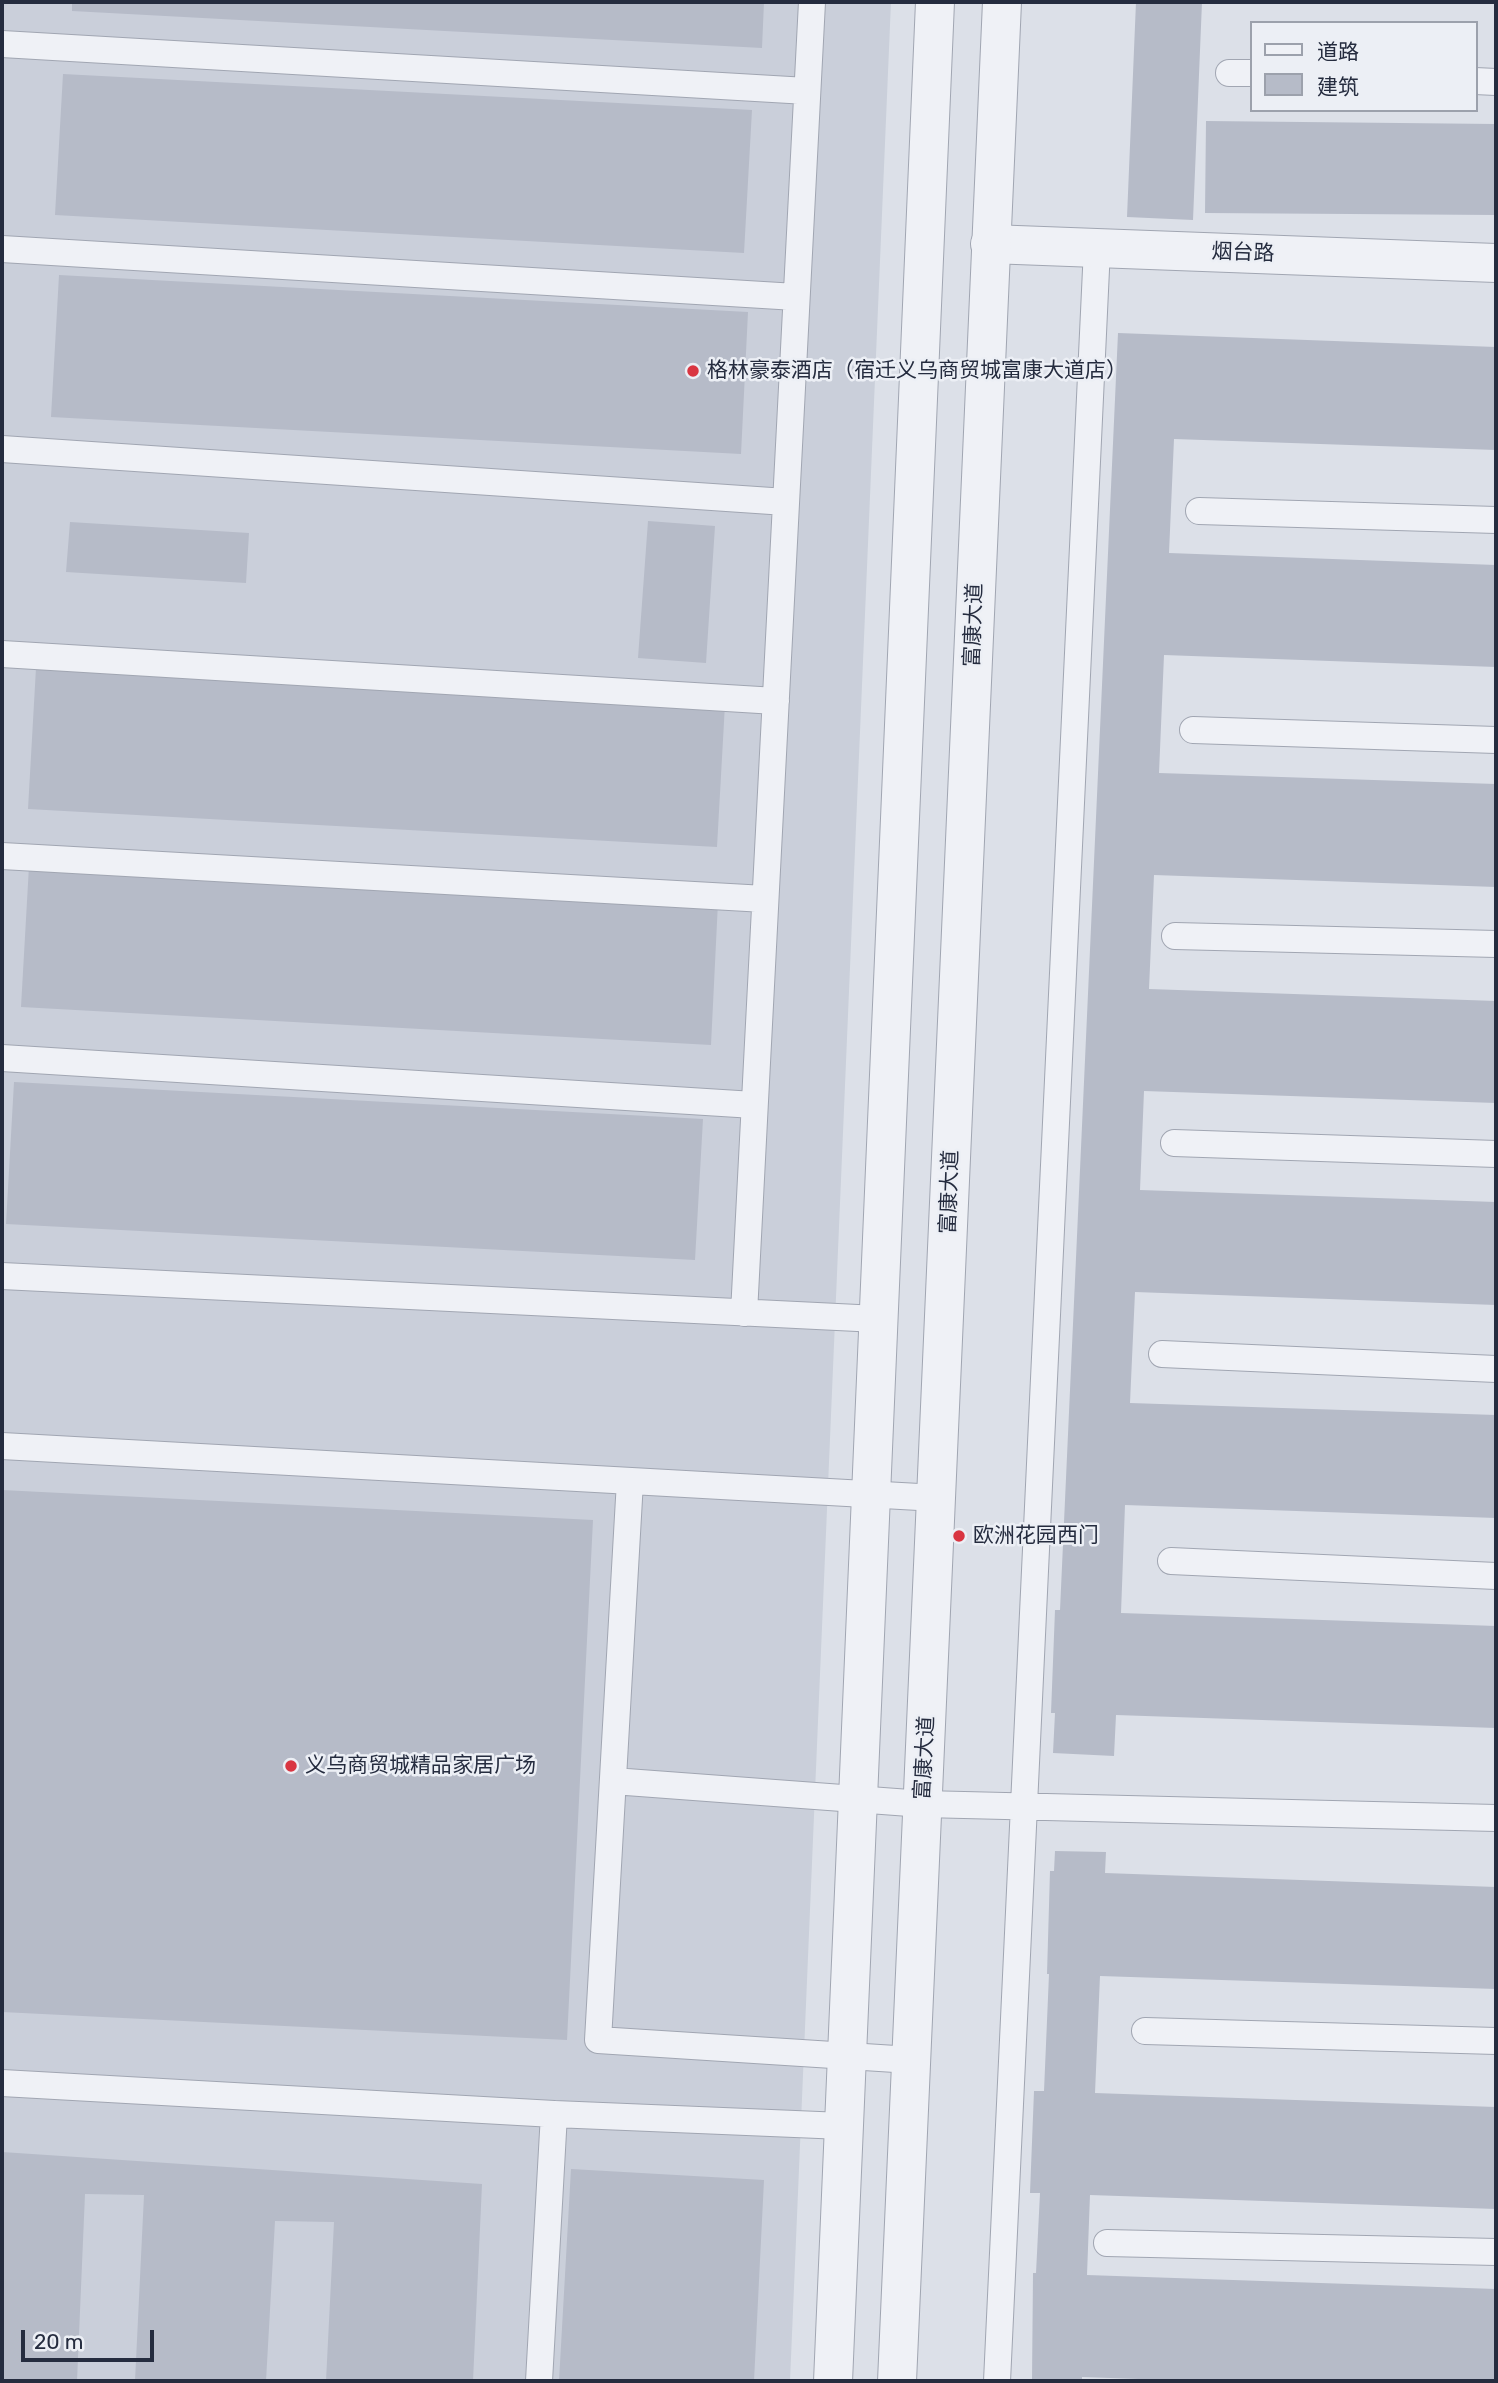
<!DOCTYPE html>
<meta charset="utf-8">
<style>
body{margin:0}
#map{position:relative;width:1498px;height:2383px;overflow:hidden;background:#dce0e8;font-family:Rubik,"Noto Sans SC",sans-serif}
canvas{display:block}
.frame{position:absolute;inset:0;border:4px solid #252c3f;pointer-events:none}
.legend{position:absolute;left:1250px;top:21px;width:228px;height:91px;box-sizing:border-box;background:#eceff5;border:2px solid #9ca1ac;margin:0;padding:9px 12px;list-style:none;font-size:21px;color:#252c3f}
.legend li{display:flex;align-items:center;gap:14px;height:35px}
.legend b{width:35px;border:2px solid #9ca1ac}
.scale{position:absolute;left:21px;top:2330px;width:133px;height:32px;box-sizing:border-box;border:4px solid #252c3f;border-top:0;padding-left:9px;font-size:21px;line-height:24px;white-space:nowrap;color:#252c3f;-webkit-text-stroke:5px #eceff5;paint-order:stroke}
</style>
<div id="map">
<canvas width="1498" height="2383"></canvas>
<div class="frame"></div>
<ul class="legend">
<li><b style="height:9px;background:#eff1f6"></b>道路</li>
<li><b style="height:19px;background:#b6bbc8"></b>建筑</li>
</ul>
<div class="scale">20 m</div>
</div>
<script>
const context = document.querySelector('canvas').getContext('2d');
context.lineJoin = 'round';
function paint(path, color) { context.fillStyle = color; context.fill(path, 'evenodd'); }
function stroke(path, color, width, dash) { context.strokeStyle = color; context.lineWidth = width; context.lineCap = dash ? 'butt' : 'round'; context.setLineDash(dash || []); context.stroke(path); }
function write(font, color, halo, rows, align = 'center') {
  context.font = font + ' Rubik,"Noto Sans SC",sans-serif'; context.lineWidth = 5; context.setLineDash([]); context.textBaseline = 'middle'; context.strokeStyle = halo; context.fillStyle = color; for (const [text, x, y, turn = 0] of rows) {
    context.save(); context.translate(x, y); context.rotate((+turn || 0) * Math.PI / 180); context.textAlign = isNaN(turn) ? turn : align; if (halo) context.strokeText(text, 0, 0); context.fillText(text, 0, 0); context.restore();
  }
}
paint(new Path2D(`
 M2 2H891L790 2381H2Z`), '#cacfda');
paint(new Path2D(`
 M72 2H764L762 48 72 11Z
 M1136 2H1202L1193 220 1127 217Z
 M63 74 752 110 744 253 55 215Z
 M1206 121 1496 124V215L1205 213Z
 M59 275 748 312 741 454 51 417Z
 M1118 333 1496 347V450L1174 439 1169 553 1496 565V667L1164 655 1159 773 1496 784V887L1154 875 1149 989 1496 1001V1103L1144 1091 1140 1190 1496 1202V1305L1135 1292 1130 1403 1496 1415V1518L1125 1505 1121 1613 1496 1626V1728L1116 1715 1114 1756 1053 1753 1055 1713H1051L1055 1610H1060Z
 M648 521 715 526 706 663 638 658Z
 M70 522 249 533 246 583 66 572Z
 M36 668 725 704 717 847 28 809Z
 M29 866 718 902 711 1045 21 1007Z
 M14 1082 703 1119 695 1260 6 1224Z
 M2 1490 593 1520 567 2040 2 2012Z
 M1055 1851 1106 1852 1105 1873 1496 1887V1989L1100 1976 1095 2093 1496 2107V2209L1090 2195 1087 2275 1496 2289V2381H1195L1082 2377V2381H1032L1033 2273H1036L1040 2193H1030L1034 2091H1044L1049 1974H1047L1050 1871H1054Z
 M2 2152 482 2184 473 2381H326L334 2222 275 2221 266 2381H135L144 2195 85 2194 77 2381H2Z
 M571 2169 764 2180 754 2381H559Z`), '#b6bbc8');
const service = new Path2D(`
 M2 44 807 91
 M1229 73H1251
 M1475 81 1496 82
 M2 249 796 297
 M2 449 786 502
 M1199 511 1496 520
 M2 654 776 701
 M1193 730 1496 740
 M2 856 765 899
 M1175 936 1496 944
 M2 1058 754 1105
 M1174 1143 1496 1154
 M2 1276 878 1319
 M744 1313 812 2
 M1162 1354 1496 1369
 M2 1446 937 1498
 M630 1481 598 2040 911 2060
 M1171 1561 1496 1576
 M613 1781 923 1804 1496 1818
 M1145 2031 1496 2041
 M2 2083 554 2114 843 2126
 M1107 2243 1496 2252
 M539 2381 554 2114
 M997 2381 1097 248`);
const minor = new Path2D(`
 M990 244 1496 263`);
const tertiary = new Path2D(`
 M833 2381 935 2
 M897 2381 1002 2`);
stroke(service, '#a1a6b2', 28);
stroke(minor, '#a1a6b2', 40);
stroke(tertiary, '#a1a6b2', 40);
stroke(service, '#eff1f6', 26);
stroke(minor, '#eff1f6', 38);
stroke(tertiary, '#eff1f6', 38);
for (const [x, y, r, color] of [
 [693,371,7,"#d93541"],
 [959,1536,7,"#d93541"],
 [291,1766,7,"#d93541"]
]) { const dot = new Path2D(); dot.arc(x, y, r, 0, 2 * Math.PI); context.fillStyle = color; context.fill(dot); stroke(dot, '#eceff5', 2.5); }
write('21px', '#252c3f', '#eceff5', [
 ["烟台路",1243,253,2],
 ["富康大道",974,625,-88],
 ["富康大道",950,1192,-88],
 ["富康大道",925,1758,-87]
]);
write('21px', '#252c3f', '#eceff5', [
 ["格林豪泰酒店（宿迁义乌商贸城富康大道店）",707,371],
 ["欧洲花园西门",973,1536],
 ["义乌商贸城精品家居广场",305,1766]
], 'left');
</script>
